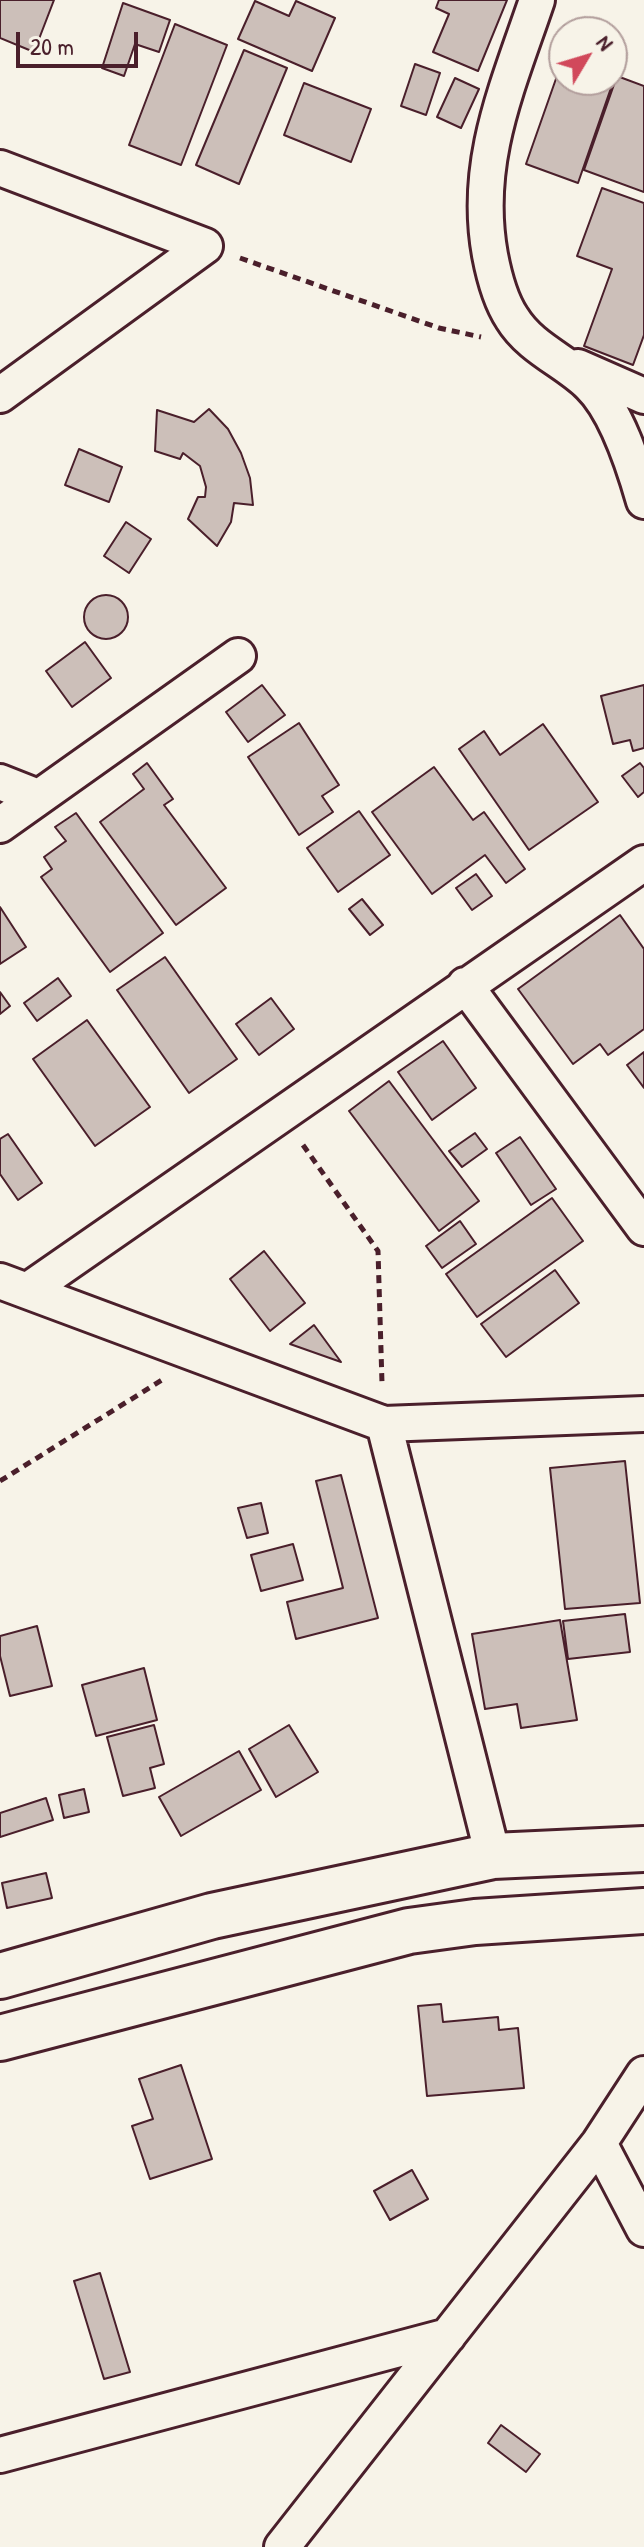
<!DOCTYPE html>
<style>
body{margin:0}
#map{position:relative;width:644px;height:2547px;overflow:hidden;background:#f7f3e8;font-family:"Patrick Hand",sans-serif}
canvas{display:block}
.north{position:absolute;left:548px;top:16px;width:80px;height:80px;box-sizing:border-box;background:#f7f3e8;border:2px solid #b29e9c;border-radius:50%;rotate:52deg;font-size:22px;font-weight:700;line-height:32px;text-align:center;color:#4a1f2b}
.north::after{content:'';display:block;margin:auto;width:28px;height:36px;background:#d1495b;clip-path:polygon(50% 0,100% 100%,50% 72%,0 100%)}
.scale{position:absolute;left:16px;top:32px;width:122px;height:36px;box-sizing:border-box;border:4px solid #4a1f2b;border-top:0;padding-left:10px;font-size:24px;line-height:28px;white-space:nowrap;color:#4a1f2b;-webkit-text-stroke:6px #f7f3e8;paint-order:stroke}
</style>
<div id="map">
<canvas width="644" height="2547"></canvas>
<div class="north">N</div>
<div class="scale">20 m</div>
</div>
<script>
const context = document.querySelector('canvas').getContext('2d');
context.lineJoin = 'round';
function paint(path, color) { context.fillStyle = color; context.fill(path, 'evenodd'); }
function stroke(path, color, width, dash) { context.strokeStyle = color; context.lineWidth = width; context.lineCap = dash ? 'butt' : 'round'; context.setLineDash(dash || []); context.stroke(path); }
const building = new Path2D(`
 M0 0H54L34 52 0 38Z
 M439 0H507L478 71 433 52 449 14 436 8Z
 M255 1 289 16 296 1 335 18 312 71 238 39Z
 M123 3 170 20 159 52 135 44 124 76 102 68Z
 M175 24 227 45 181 165 129 145Z
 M244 50 287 68 239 184 196 165Z
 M564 56V80H612V56L621 59 578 183 526 164Z
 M415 64 440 73 426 115 401 106Z
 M617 76 644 86V192L584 170Z
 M455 78 479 89 461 128 437 117Z
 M304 83 371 109 351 162 284 135Z
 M602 188 644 203V335L633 365 584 346 612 269 577 256Z
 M209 409 228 429 241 453 250 478 253 505 234 503 231 522 217 546 188 519 198 497H205L206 487 200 466 183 453 180 459 155 451 157 410 194 422Z
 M79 449 122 467 109 502 65 485Z
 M126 522 151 539 129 573 104 556Z
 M84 617a22 22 0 1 1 44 0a22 22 0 1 1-44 0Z
 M85 642 111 678 72 707 46 671Z
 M262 685 285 715 248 742 226 712Z
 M644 685V748L633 751 630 740 613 744 601 696Z
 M299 723 339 785 322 796 333 812 299 835 248 757Z
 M543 724 598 802 529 850 459 749 484 731 500 755Z
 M147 763 173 799 164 805 226 888 176 925 100 822 144 789 133 774Z
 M640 763 644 768V792L638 797 622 776Z
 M434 767 473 820 484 812 525 869 506 883 485 855 432 894 372 812Z
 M359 811 390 855 338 892 307 848Z
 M76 813 163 933 110 972 41 877 52 869 44 857 66 841 55 827Z
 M476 874 492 896 472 910 456 888Z
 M362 899 383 925 370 935 349 909Z
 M0 907 26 947 0 964Z
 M620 915 644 949V1029L608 1055 600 1044 573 1064 518 989Z
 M165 957 237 1059 189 1093 117 990Z
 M58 978 71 996 37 1021 24 1003Z
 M0 992 10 1006 0 1014Z
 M271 998 294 1029 259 1055 236 1024Z
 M87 1020 150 1107 95 1146 33 1059Z
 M443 1041 476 1088 432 1120 398 1072Z
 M644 1052V1088L627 1065Z
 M389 1081 479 1201 439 1231 349 1111Z
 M475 1133 487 1149 462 1167 449 1151Z
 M8 1134 42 1183 18 1200 0 1174V1139Z
 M520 1137 556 1189 531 1205 496 1153Z
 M552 1198 583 1241 477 1317 446 1274Z
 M460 1221 476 1244 442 1268 426 1246Z
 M264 1251 305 1303 270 1331 230 1279Z
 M555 1270 579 1303 506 1357 481 1324Z
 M314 1325 341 1362 290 1344Z
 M625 1461 640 1603 565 1609 550 1468Z
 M341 1475 378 1618 296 1639 287 1602 343 1588 316 1481Z
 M261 1503 268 1533 247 1538 238 1508Z
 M293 1544 303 1580 261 1591 251 1555Z
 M625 1614 630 1652 568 1659 563 1621Z
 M560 1620 577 1720 521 1728 517 1704 485 1709 472 1634Z
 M37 1626 52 1686 10 1696 0 1656V1636Z
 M144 1668 157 1720 96 1736 82 1685Z
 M154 1725 164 1764 150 1768 155 1788 123 1796 107 1737Z
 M289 1725 318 1772 276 1797 249 1749Z
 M239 1751 261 1790 181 1836 159 1797Z
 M84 1789 89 1812 64 1818 59 1795Z
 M46 1798 53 1820 0 1837V1813Z
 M46 1873 52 1898 7 1908 2 1883Z
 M441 2004 443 2022 498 2017 499 2030 518 2028 524 2088 427 2096 418 2006Z
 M181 2065 212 2159 150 2179 132 2126 153 2119 139 2079Z
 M412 2170 428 2199 390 2220 374 2191Z
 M100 2273 130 2372 104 2379 74 2281Z
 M501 2425 540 2454 526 2472 488 2443Z`);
paint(building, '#ccbfb9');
stroke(building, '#4a1f2b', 2);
const minor = new Path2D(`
 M537 0C508 86 473 162 490 255 494 276 500 300 512 318 531 349 566 361 590 385 617 411 634 466 644 501
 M0 168 205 246
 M578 367 644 396
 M0 395 205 246
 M0 782 38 797
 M0 825 238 656
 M465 985 644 1228
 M0 1281 384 1424 644 1414
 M27 1291 644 863
 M384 1424 493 1856
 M599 2143 644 2229
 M0 2455 448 2336
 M282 2547 599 2143 644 2074`);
const tertiary = new Path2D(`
 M0 1976 212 1916 493 1856 644 1849
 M0 2038 409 1931 475 1922 644 1911`);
stroke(minor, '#4a1f2b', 40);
stroke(tertiary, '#4a1f2b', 50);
stroke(new Path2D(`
 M240 258 439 328 481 337
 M303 1145 378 1251 382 1383
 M0 1481 162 1380`), '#4a1f2b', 5, [8, 6]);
stroke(minor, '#f7f3e8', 34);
stroke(tertiary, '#f7f3e8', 44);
</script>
